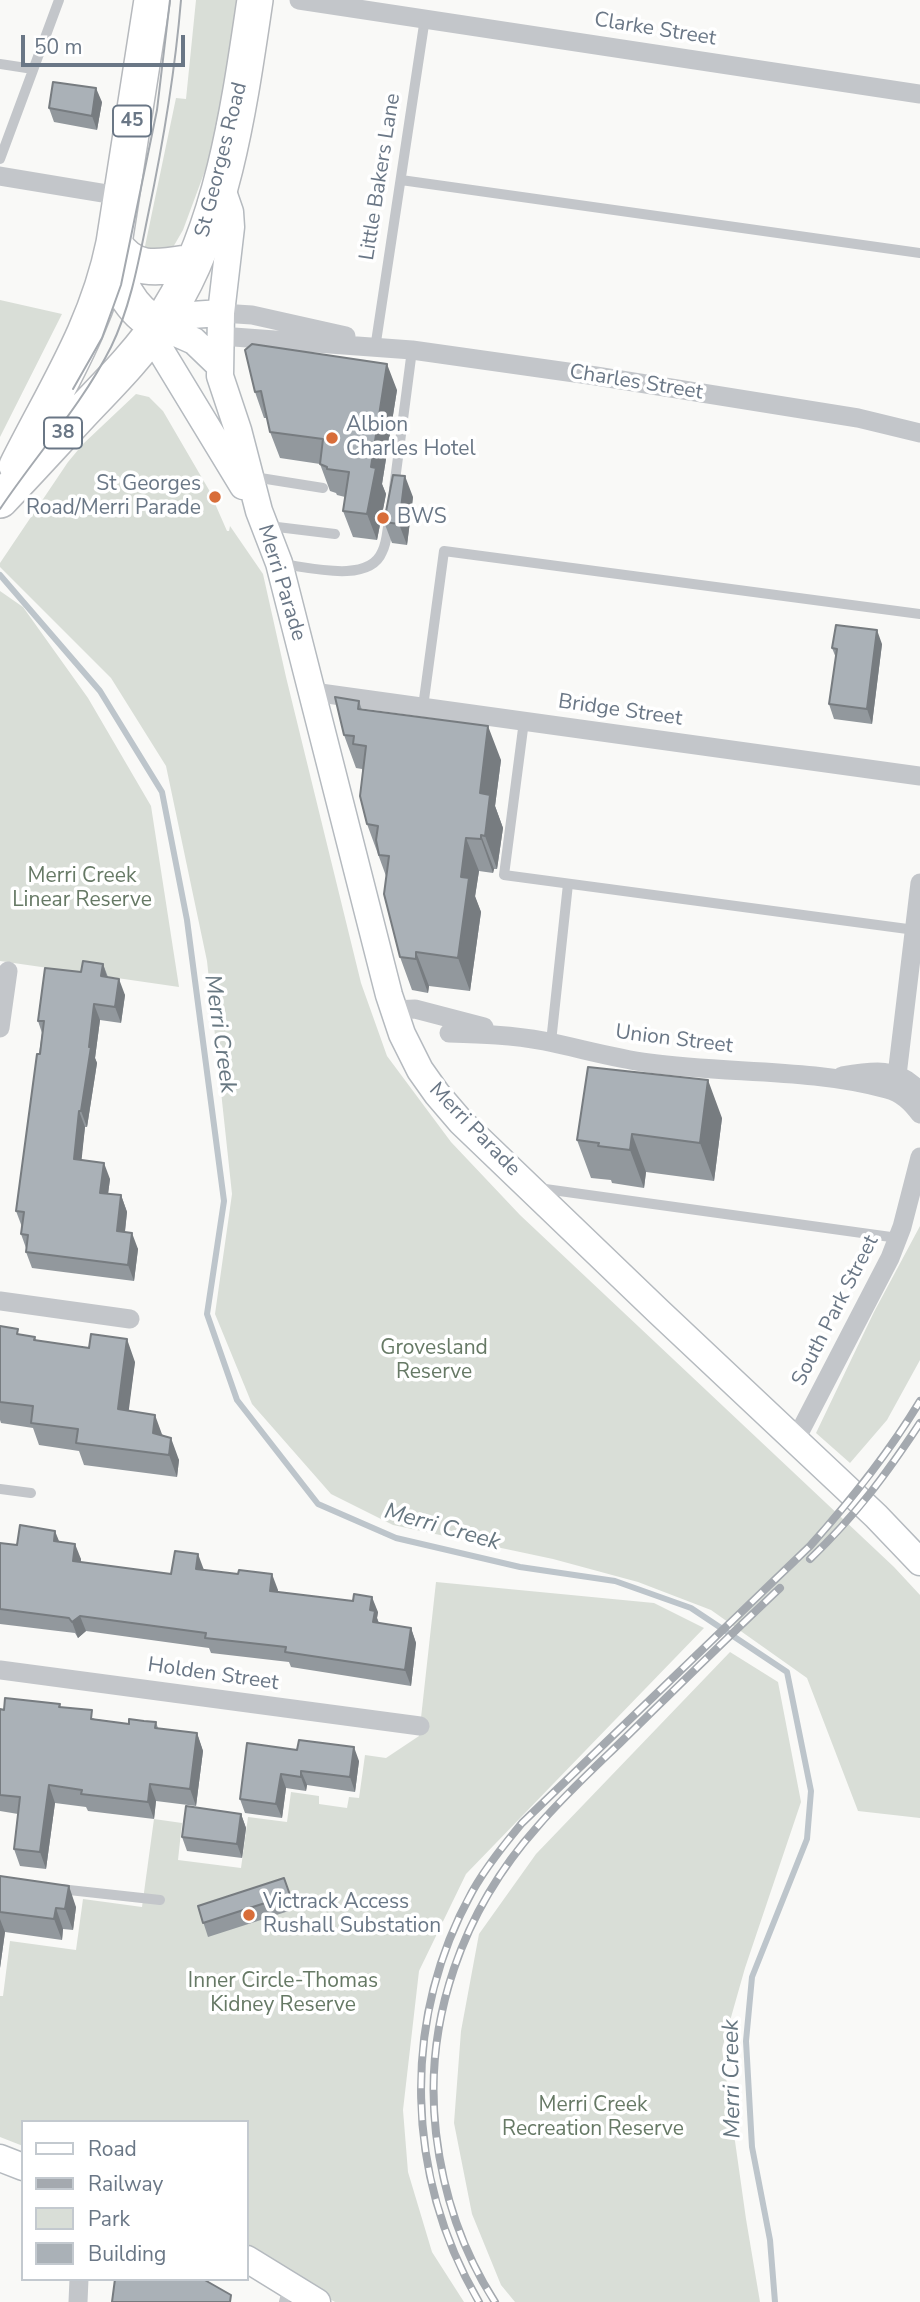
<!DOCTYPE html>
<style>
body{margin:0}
#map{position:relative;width:920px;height:2302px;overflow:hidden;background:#f9f9f7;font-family:"Nunito Sans",sans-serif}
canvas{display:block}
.legend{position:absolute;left:21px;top:2120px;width:228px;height:161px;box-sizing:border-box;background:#fff;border:2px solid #c3c9cf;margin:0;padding:9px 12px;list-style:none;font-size:21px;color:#6a7786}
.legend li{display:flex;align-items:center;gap:14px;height:35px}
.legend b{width:35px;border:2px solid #c3c9cf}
.scale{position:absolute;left:21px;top:35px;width:164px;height:32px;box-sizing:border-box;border:4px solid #6a7786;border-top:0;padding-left:9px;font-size:21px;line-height:24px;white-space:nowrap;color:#6a7786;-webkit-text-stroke:5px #fff;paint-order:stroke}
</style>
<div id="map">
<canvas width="920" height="2302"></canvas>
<ul class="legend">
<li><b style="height:9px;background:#fff"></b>Road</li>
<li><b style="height:9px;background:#a4a9af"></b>Railway</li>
<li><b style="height:19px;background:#d9ded7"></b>Park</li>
<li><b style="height:19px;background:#aab1b7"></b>Building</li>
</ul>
<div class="scale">50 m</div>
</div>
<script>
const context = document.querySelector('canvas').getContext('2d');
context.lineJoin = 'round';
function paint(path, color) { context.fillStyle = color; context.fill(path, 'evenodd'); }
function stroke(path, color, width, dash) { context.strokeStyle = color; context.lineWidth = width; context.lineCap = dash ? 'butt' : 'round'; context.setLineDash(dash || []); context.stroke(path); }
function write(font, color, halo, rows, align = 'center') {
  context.font = font + ' "Nunito Sans",sans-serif'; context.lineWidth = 7; context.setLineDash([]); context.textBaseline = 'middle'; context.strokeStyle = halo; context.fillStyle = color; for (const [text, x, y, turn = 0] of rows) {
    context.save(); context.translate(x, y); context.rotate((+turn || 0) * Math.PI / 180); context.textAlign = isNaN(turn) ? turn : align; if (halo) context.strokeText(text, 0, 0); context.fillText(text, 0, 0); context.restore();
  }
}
paint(new Path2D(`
 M196 0H240L219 133 183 230 172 249 144 251 176 98 186 99Z
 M0 300 62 314 0 437Z
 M136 394 149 397 163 411 209 490 227 531H229L230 526 263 574 286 677 361 983 387 1056 451 1142 520 1215 894 1567 920 1595V1818L858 1811 807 1678 711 1610 638 1582 553 1559 393 1525 331 1494 252 1404 215 1314 232 1194 207 961 166 766 111 678 0 567V563L68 462 83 444Z
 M0 591 23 607 88 698 151 806 179 987 0 961Z
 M920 1226V1360L887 1420 850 1463 816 1433 874 1312Z
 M436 1582 654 1603 704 1628 466 1874 419 1971 403 2110 408 2172 432 2252 464 2302H335L247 2253V2122H23V2146L0 2137V1996H3L10 1941 76 1950 83 1899 142 1907 154 1819 182 1823 178 1860 241 1868 248 1817 287 1822 291 1792 319 1796V1804L347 1808 349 1797 359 1798 365 1755 386 1758 419 1736Z
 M730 1652 778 1682 801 1802 745 1968 722 2049 746 2219 760 2302H515L501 2285 472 2214 454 2123 461 2031 479 1934 536 1854Z`), '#d9ded7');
stroke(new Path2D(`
 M0 575 100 691 162 792 187 920 224 1201 207 1314 237 1400 318 1504 396 1538 520 1567 615 1581 691 1608 787 1672 811 1791 807 1839 752 1977 746 2041 752 2147 770 2240 775 2302`), '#bdc5cb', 6);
const secondary = new Path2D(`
 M220 183 230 212 231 227 221 313 220 376 238 430 259 511 279 563 389 995 402 1034 420 1070 437 1094 461 1122 658 1311 876 1516 920 1562
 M158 325V339L161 351 243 486
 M158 325 194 341 220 366
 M158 325 177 316 221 313
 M0 2158 23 2167
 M247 2259 317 2302`);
const highway = new Path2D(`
 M114 243C133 275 161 267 193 262
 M114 250C114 281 131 311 158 325
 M17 466C55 390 97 327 114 243L152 0
 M0 500C28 471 55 441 83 411 114 379 144 348 169 310 224 223 240 100 255 0`);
stroke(secondary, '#b5babf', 29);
stroke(highway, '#b6b9bd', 38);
stroke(new Path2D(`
 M0 64 33 69
 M0 159 59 0
 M401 180 920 253
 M376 342 425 18
 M254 477 323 488
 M394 488 412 350
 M269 526 335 534
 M281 564C308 567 369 584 382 552 387 543 387 531 389 520
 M423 707 444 551 920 614
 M524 721 504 875 915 930
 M551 1042 568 884
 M538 1188 898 1238
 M0 1489 31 1493
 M60 1889 160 1900
 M284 2302 285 2298`), '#c3c6ca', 10);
stroke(new Path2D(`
 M299 0 920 94
 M0 176 120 196
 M221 313 252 315 346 336
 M220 336 412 350 596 376 858 418 920 433
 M313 692 920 776
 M393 1010 415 1009 484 1027
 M0 1028 8 971
 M449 1033C481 1034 512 1035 544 1041 579 1048 613 1058 649 1063 728 1074 810 1068 887 1089 902 1093 911 1102 920 1114
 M842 1076C871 1071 899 1066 920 1092
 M895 1092 920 883
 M0 1301 130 1319
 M795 1441 890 1258 902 1227 920 1157
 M0 1670 420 1726
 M78 2302 79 2279`), '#c3c6ca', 19);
stroke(secondary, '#fff', 26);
stroke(highway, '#fff', 35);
stroke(new Path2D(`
 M73 389 102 338 121 285 157 110 170 0
 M0 509C36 455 82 405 111 347 131 306 139 259 148 215 163 144 175 72 181 0`), '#a4a9af', 2);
const rail = new Path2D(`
 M810 1559C856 1515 885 1476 920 1423
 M479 2302C405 2175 401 2021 472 1892 486 1867 504 1845 522 1823L810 1546C851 1500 888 1454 920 1401
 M495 2302C462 2251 443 2193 436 2133 423 2020 463 1910 538 1826 563 1797 592 1770 620 1743 673 1691 726 1639 780 1588`);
stroke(rail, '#a4a9af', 8);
stroke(rail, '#fff', 5, [16]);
paint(new Path2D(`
 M102 102 97 130 54 122 49 108Z
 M245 350 397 390 382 484 386 494 377 540 353 537 343 511 345 497 337 495 336 493 330 491 320 464 280 458 270 432 267 418H264L255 392Z
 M413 497 407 545 392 543 384 522Z
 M882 644 872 724 834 719 829 704 836 658 832 648Z
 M359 701 362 710 501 760 495 806 503 828 497 869H494L493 873 479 871 475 897 481 912 470 991 429 986 428 993 412 990 400 957 386 876 367 824 363 772 362 769 356 768 344 735Z
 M103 964 108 977 125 995 121 1023 100 1020 95 1058 97 1063 87 1127H85L81 1160 110 1179 108 1194 121 1195 127 1212 125 1232 138 1249 134 1281 32 1268 26 1252V1248L21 1234 22 1227 16 1211 42 1033 38 1021Z
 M722 1118 714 1181 646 1172 644 1188 612 1183 611 1180 591 1178 577 1140Z
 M0 1326 20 1335 35 1337 36 1340 135 1362 128 1411 163 1435 179 1460 177 1477 84 1465 79 1451 39 1445 33 1428 1 1423 0 1420Z
 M59 1541 81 1559V1562L171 1574 204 1570 278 1590 277 1592 378 1612 377 1618 379 1623 411 1628 416 1643 411 1686 291 1667 289 1662 211 1653 209 1648 86 1631 78 1638 75 1633 0 1624V1543L17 1545Z
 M60 1704 61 1707 95 1719 129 1724 156 1722 158 1728 197 1733 203 1751 196 1806 156 1801 154 1819 88 1811 86 1807 55 1803 46 1869 20 1866 14 1849 18 1814 0 1811V1709Z
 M247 1743 359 1761 355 1792 307 1785 306 1791 286 1788 282 1818 245 1813 240 1799Z
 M241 1814 246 1828 242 1858 187 1851 182 1837Z
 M0 1876 76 1907 73 1930 63 1929 62 1940 5 1932 0 1968Z
 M284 1878 295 1909 208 1937 198 1906Z`), '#92989d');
paint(new Path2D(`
 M96 88 102 102 97 130 92 116Z
 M387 364 397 390 382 484 386 494 377 540 367 514 371 467Z
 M405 476 413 497 407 545 399 524Z
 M877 630 882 644 872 724 867 709Z
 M488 726 501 760 495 806 503 828 497 869 485 836 480 793Z
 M481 835 494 869 493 873 481 839Z
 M466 838 479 871 475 896 481 912 470 991 458 958 461 877Z
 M416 952 429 986 428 993 416 959Z
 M103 964 108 980 101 976Z
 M119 979 125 995 121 1023 115 1007Z
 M94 1004 100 1020 95 1058 97 1063 87 1127 81 1111Z
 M708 1080 722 1118 714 1181 700 1143Z
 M79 1111 85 1127 80 1175 74 1159Z
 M632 1134 646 1172 644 1188 630 1150Z
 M104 1163 110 1179 106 1209 100 1193Z
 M121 1195 127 1212 123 1248 117 1231Z
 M132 1233 138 1249 134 1281 128 1265Z
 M127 1339 135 1362 126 1432 118 1409Z
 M155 1415 163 1437 161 1455 153 1433Z
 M171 1438 179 1460 177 1477 169 1455Z
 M55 1531 61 1546 54 1541Z
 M75 1544 81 1559 79 1577 73 1561Z
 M198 1554 204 1570 202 1585 196 1569Z
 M272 1574 278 1590 276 1606 270 1591Z
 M372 1597 378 1612 377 1618 380 1627 373 1622 370 1610Z
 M80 1616 86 1631 78 1638 72 1622Z
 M411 1628 416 1643 411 1686 405 1670Z
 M197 1733 203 1751 196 1806 190 1789Z
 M354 1747 359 1761 355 1792 350 1777Z
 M301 1771 307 1785 306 1791 301 1777Z
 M281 1774 286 1788 282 1818 276 1804Z
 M150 1784 156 1801 154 1819 148 1802Z
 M49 1785 55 1803 46 1869 40 1852Z
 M241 1814 246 1828 242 1858 237 1844Z
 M69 1886 76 1907 73 1930 65 1909Z
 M56 1908 63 1929 62 1940 54 1919Z
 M0 1919 5 1932 0 1968Z`), '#777c80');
const building = new Path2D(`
 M53 82 96 88 92 116 49 108Z
 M252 344 387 364 371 467 376 468 367 514 343 511 349 472 327 469V467L320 464 323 439 270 432 261 391 255 392 245 350Z
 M393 475 405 476 399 524 384 522Z
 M836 625 877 630 867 709 829 704 837 649 832 648Z
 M335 697 359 701 358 709 488 726 480 793 490 795 485 836 481 835V839L466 838 461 877 469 878 458 958 416 952V959L400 957 384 894 389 856 379 855 376 840 378 826 367 824 360 796 366 746 353 744 354 736 344 735Z
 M83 961 103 964 101 976 119 979 115 1007 94 1004 89 1047H91L81 1111H79L74 1159 104 1163 100 1193 121 1195 117 1231 132 1233 128 1265 26 1252 28 1235 21 1234 24 1212 16 1211 37 1054H40L44 1021H38L45 968 81 972Z
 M588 1067 708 1080 700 1143 632 1134 630 1150 598 1146 599 1143 577 1140Z
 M0 1326 18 1329 17 1334 35 1337 34 1340 89 1348 91 1334 127 1339 118 1409 155 1415 153 1433 171 1438 169 1455 76 1443 78 1429 31 1423 33 1406 0 1402Z
 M20 1525 55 1531 54 1541 75 1544 73 1561 171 1574 175 1551 198 1554 196 1569 238 1574 239 1570 272 1574 270 1591 353 1601 354 1594 372 1597 370 1610 375 1611 373 1622 411 1628 405 1670 285 1652 286 1647 205 1638 206 1633 80 1616 72 1622 69 1618 0 1609V1543L17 1545Z
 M5 1698 60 1704 59 1707 92 1710 91 1719 129 1724V1719L144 1721 156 1722 155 1728 197 1733 190 1789 150 1784 148 1802 81 1794 82 1790 49 1785 40 1852 14 1849 20 1797 0 1795V1709L4 1710Z
 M299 1740 354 1747 350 1777 301 1771V1777L281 1774 276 1804 240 1799 247 1743 297 1750Z
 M186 1806 241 1814 237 1844 182 1837Z
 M0 1876 69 1886 65 1909 56 1908 54 1919 0 1912Z
 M284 1878 290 1895 203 1923 198 1906Z
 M115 2279H203L231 2295 230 2302H112Z`);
paint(building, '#aab1b7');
stroke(building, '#777c80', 2);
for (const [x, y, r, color] of [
 [332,438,7,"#d86d39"],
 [215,497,7,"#d86d39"],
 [383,518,7,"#d86d39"],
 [249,1915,7,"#d86d39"]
]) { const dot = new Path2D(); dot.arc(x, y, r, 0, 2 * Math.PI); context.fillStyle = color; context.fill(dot); stroke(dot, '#fff', 2.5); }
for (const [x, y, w] of [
 [132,121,38],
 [63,433,38]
]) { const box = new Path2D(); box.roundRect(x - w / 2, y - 15.5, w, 31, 5); context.fillStyle = '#fff'; context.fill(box); stroke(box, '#6a7786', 2); }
write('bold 19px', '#6a7786', null, [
 ["45",132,121],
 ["38",63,433]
]);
write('21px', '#6a7786', '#fff', [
 ["Clarke Street",655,30,9],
 ["St Georges Road",222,160,-76],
 ["Little Bakers Lane",381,177,-81],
 ["Charles Street",636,383,9],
 ["Merri Parade",281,583,73],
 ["Bridge Street",620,711,8],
 ["Union Street",674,1040,7],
 ["Merri Parade",474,1130,46],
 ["South Park Street",836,1311,-63],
 ["Holden Street",213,1675,8]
]);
write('21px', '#6a7786', '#fff', [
 ["Albion",346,426],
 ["Charles Hotel",346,450],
 ["St Georges",201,485,"right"],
 ["Road/Merri Parade",201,509,"right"],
 ["BWS",397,518],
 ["Victrack Access",263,1903],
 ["Rushall Substation",263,1927]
], 'left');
write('21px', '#667965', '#fff', [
 ["Merri Creek",82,877],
 ["Linear Reserve",82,901],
 ["Grovesland",434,1349],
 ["Reserve",434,1373],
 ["Inner Circle-Thomas",283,1982],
 ["Kidney Reserve",283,2006],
 ["Merri Creek",593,2106],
 ["Recreation Reserve",593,2130]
]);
write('italic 23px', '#677781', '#fff', [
 ["Merri Creek",219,1034,82],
 ["Merri Creek",442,1528,16],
 ["Merri Creek",733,2079,-91]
]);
</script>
